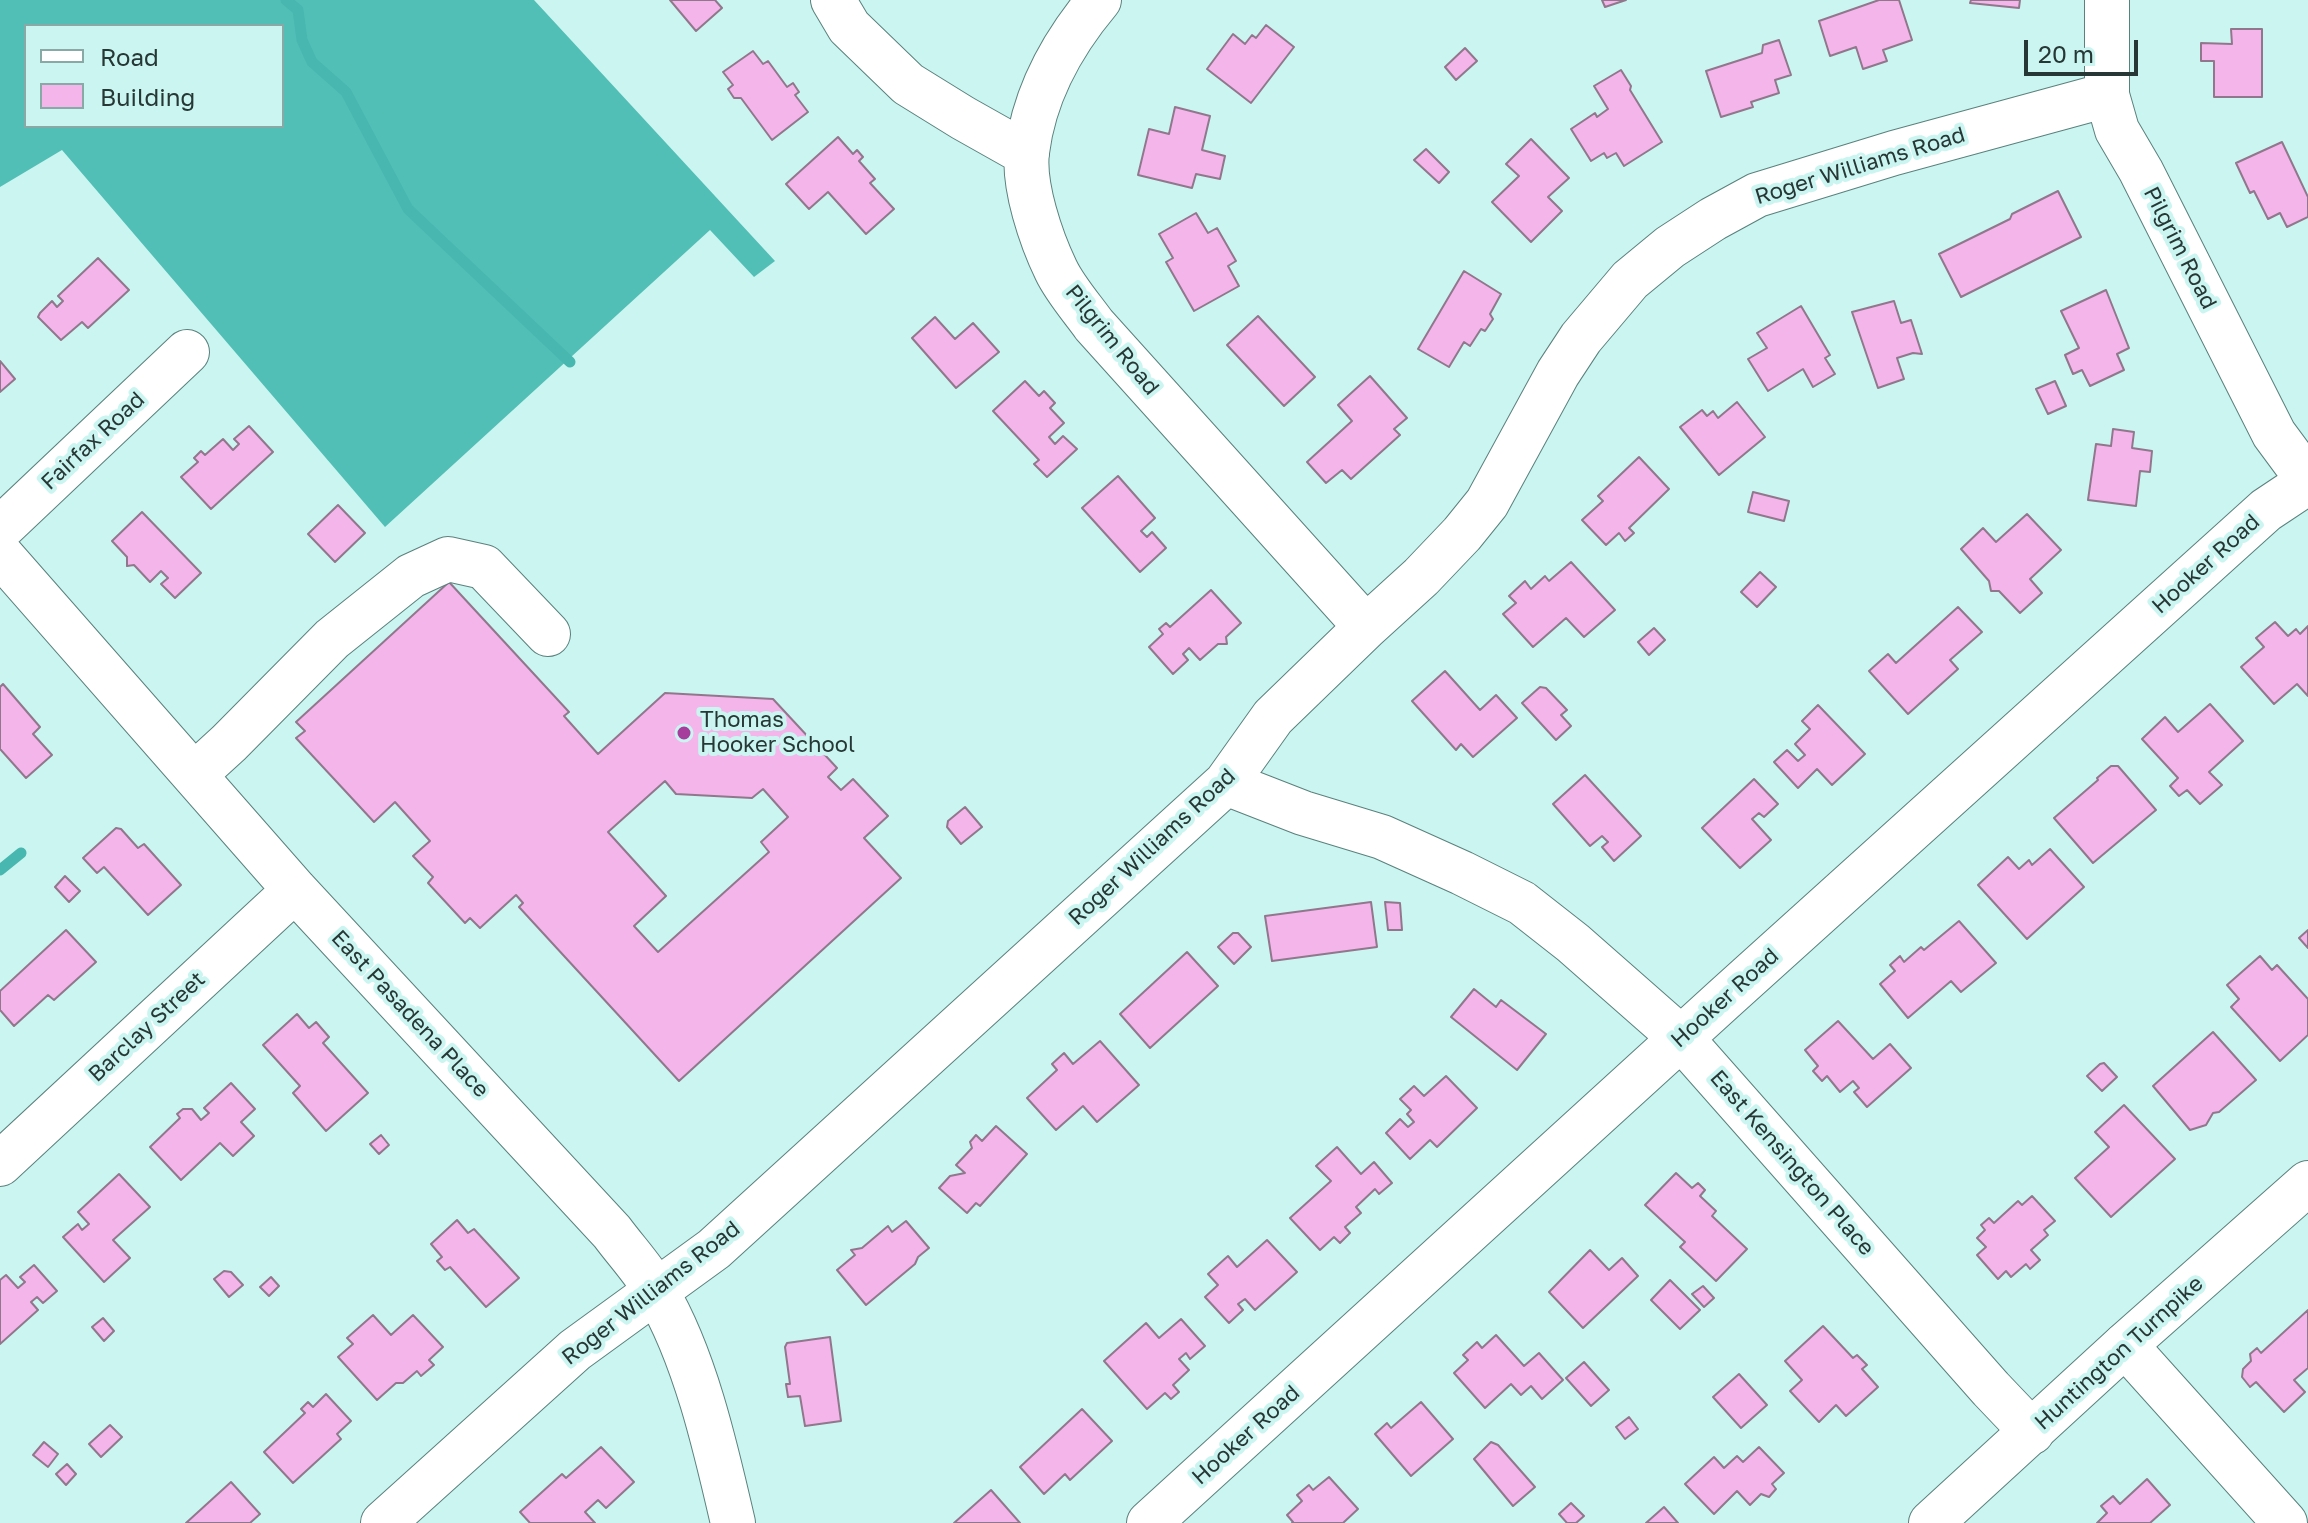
<!DOCTYPE html>
<style>
body{margin:0}
#map{position:relative;width:2308px;height:1523px;overflow:hidden;background:#cbf5f1;font-family:"Golos Text",sans-serif}
canvas{display:block}
.legend{position:absolute;left:24px;top:24px;width:260px;height:104px;box-sizing:border-box;background:#cbf5f1;border:2px solid #89a9a6;margin:0;padding:10px 14px;list-style:none;font-size:24px;color:#263735}
.legend li{display:flex;align-items:center;gap:16px;height:40px}
.legend b{width:40px;border:2px solid #89a9a6}
.scale{position:absolute;left:2024px;top:40px;width:114px;height:36px;box-sizing:border-box;border:4px solid #263735;border-top:0;padding-left:10px;font-size:24px;line-height:28px;white-space:nowrap;color:#263735;-webkit-text-stroke:6px #cbf5f1;paint-order:stroke}
</style>
<div id="map">
<canvas width="2308" height="1523"></canvas>
<ul class="legend">
<li><b style="height:10px;background:#fff"></b>Road</li>
<li><b style="height:22px;background:#f4b5eb"></b>Building</li>
</ul>
<div class="scale">20 m</div>
</div>
<script>
const context = document.querySelector('canvas').getContext('2d');
context.lineJoin = 'round';
function paint(path, color) { context.fillStyle = color; context.fill(path, 'evenodd'); }
function stroke(path, color, width, dash) { context.strokeStyle = color; context.lineWidth = width; context.lineCap = dash ? 'butt' : 'round'; context.setLineDash(dash || []); context.stroke(path); }
function write(font, color, halo, rows, align = 'center') {
  context.font = font + ' "Golos Text",sans-serif'; context.lineWidth = 8; context.setLineDash([]); context.textBaseline = 'middle'; context.strokeStyle = halo; context.fillStyle = color; for (const [text, x, y, turn = 0] of rows) {
    context.save(); context.translate(x, y); context.rotate((+turn || 0) * Math.PI / 180); context.textAlign = isNaN(turn) ? turn : align; if (halo) context.strokeText(text, 0, 0); context.fillText(text, 0, 0); context.restore();
  }
}
paint(new Path2D(`
 M0 0H534L775 261 754 277 710 230 385 527 62 150 0 187ZM26 26H282V126H26Z`), '#52bfb7');
stroke(new Path2D(`
 M286 0 298 10 302 40 312 62 346 92 408 209 570 362
 M0 870 21 853`), '#48b7af', 11);
const building = new Path2D(`
 M670 0H715L722 8 696 31Z
 M1602 0H1626L1605 7Z
 M1879 0H1899L1912 40 1883 50 1887 61 1863 69 1856 47 1830 56 1819 21Z
 M1971 0H2020L2019 8 1970 3Z
 M1266 25 1294 47 1251 103 1207 69 1233 34 1245 44 1252 35 1256 38Z
 M2231 29H2262V97H2214V61H2201V43L2232 44Z
 M1779 40 1791 75 1775 80 1779 93 1751 102 1753 107 1721 117 1706 71 1762 53 1763 45Z
 M1465 48 1477 61 1456 80 1445 67Z
 M753 51 763 64 768 61 787 87 793 83 799 92 795 95 808 112 772 140 741 98H734L728 89 733 85 723 72Z
 M1621 70 1631 86 1630 90 1662 142 1624 166 1616 153 1607 158 1604 153 1591 161 1571 129 1595 113 1597 117 1608 109 1594 86Z
 M1175 107 1210 116 1202 150 1225 156 1220 179 1196 174 1192 188 1138 175 1149 129 1169 134Z
 M838 137 853 154 857 150 863 157 859 161 875 179 870 183 894 209 866 234 828 192 809 209 786 184Z
 M1531 139 1569 178 1548 197 1562 211 1531 242 1492 202 1519 176 1506 164Z
 M2282 142 2308 197V217L2287 227 2280 213 2268 219 2254 191 2250 193 2236 163Z
 M1426 149 1449 172 1439 183 1414 160Z
 M2058 191 2081 237 1961 297 1939 254 2010 219 2012 214Z
 M1196 213 1208 233 1217 228 1236 261 1228 266 1239 286 1194 311 1166 262 1173 258 1159 234Z
 M98 258 129 290 88 328 82 322 61 340 38 317 40 313 52 301 57 307 63 301 58 296Z
 M1464 271 1501 294 1490 314 1493 319 1485 331 1481 329 1470 346 1464 342 1449 367 1418 349Z
 M2106 290 2129 348 2117 354 2124 370 2090 386 2082 370 2073 374 2065 355 2079 348 2061 311Z
 M1894 301 1901 323 1911 320 1922 354 1913 353 1897 358 1904 379 1878 388 1852 312Z
 M1801 306 1830 355 1825 358 1835 374 1813 387 1803 369 1768 391 1748 359 1767 348 1757 333Z
 M1258 316 1315 377 1284 406 1227 345Z
 M935 317 955 339 973 323 999 352 956 388 912 338Z
 M0 361 15 379 0 392Z
 M1370 376 1407 418 1394 429 1400 435 1351 479 1342 470 1326 483 1307 462 1352 421 1338 405Z
 M1025 381 1039 396 1044 391 1055 403 1050 408 1064 423 1049 437 1055 444 1063 436 1077 449 1047 477 1034 464 1039 460 993 411Z
 M2055 381 2066 406 2048 414 2036 389Z
 M1737 402 1765 437 1719 475 1680 427 1702 410 1707 416 1713 411 1718 418Z
 M249 426 273 452 211 509 181 477 198 462 194 458 201 451 205 455 223 439 233 450 239 444 234 439Z
 M2113 429 2134 432 2132 448 2152 451 2150 472 2140 471 2136 506 2088 500 2096 444 2111 446Z
 M1639 457 1669 489 1629 528 1634 533 1625 541 1619 533 1606 545 1582 520 1603 501 1598 496Z
 M1118 476 1155 518 1141 531 1147 537 1152 532 1166 548 1140 572 1082 508Z
 M1753 492 1789 501 1784 521 1748 512Z
 M338 505 365 533 335 562 308 534Z
 M142 512 201 573 175 598 161 584 168 578 161 571 150 582 134 565 127 566V557L112 541Z
 M2027 514 2061 550 2030 579 2042 593 2020 613 1999 591H1991L1989 581 1961 549 1983 528 1996 542Z
 M1571 562 1615 610 1584 637 1566 618 1533 647 1503 614 1516 603 1509 596 1525 581 1531 589 1545 576 1549 581Z
 M1760 572 1776 587 1757 607 1741 592Z
 M449 582 569 712 564 716 598 754 665 693 773 699 837 768 828 777 841 790 853 779 888 816 864 838 901 878 679 1081 519 907 523 903 516 895 480 928 470 918 465 923 428 883 433 877 413 856 430 841 395 802 374 822 296 738 305 731 296 722ZM665 781 676 794 752 798 763 789 788 817 761 842 769 852 658 952 634 926 666 896 608 832Z
 M1211 590 1241 623 1226 637 1227 644H1218L1200 660 1189 648 1183 654 1188 660 1173 674 1149 647 1163 634 1159 629 1166 623 1170 627Z
 M1958 607 1982 632 1950 660 1958 669 1908 714 1869 671 1888 654 1896 663Z
 M2275 622 2288 636 2296 629 2300 634 2308 626V696L2297 684 2274 704 2241 667 2264 647 2256 638Z
 M1654 628 1665 640 1649 655 1638 642Z
 M1445 671 1480 710 1496 695 1517 718 1473 757 1461 744 1456 750 1412 701Z
 M3 684 40 727 33 734 52 755 26 778 0 749V687Z
 M1540 687 1546 688 1567 710 1561 715 1571 726 1556 740 1522 703Z
 M2210 704 2243 741 2209 772 2222 785 2200 804 2187 790 2179 796 2170 786 2178 778 2142 739 2165 717 2178 732Z
 M1818 705 1865 754 1832 785 1817 769 1798 788 1774 762 1787 750 1798 761 1805 755 1795 744 1810 729 1802 721Z
 M2111 766H2118L2156 810 2093 863 2054 818 2098 780 2097 778Z
 M1585 775 1641 836 1614 861 1602 847 1608 842 1602 836 1590 846 1553 804Z
 M1754 779 1778 804 1764 817 1759 813 1752 819 1771 840 1740 868 1702 828Z
 M965 807 982 827 961 844 947 827 948 821Z
 M116 828 121 829 138 848 144 844 181 885 148 915 104 867 97 873 83 858Z
 M2050 849 2084 887 2027 939 1978 885 2008 857 2019 869 2029 860 2032 865Z
 M65 876 80 891 69 902 55 887Z
 M1371 902 1377 947 1272 961 1265 916Z
 M1385 902 1400 903 1402 930H1388Z
 M1959 921 1996 963 1961 992 1951 981 1908 1018 1880 984 1895 971 1890 965 1900 956 1904 962 1921 947 1924 950Z
 M66 930 96 962 54 1000 48 995 14 1026 0 1010V991Z
 M2308 930V948L2299 938Z
 M1233 933H1238L1251 947 1234 964 1218 947Z
 M1187 952 1218 986 1150 1048 1120 1014Z
 M2260 956 2272 970 2277 965 2308 999V1035L2280 1061 2231 1007 2239 999 2227 985Z
 M1474 989 1496 1007 1501 1000 1546 1034 1517 1070 1451 1017Z
 M297 1014 309 1028 316 1022 329 1037 323 1043 368 1093 326 1131 293 1093 300 1086 263 1045Z
 M1838 1021 1873 1059 1890 1044 1911 1068 1867 1107 1854 1092 1859 1088 1853 1081 1840 1092 1827 1076 1822 1081 1813 1071 1818 1066 1805 1050Z
 M2213 1032 2256 1080 2219 1112 2213 1113 2206 1125 2190 1130 2153 1086Z
 M1100 1041 1139 1085 1097 1122 1083 1106 1056 1130 1027 1098 1057 1070 1052 1064 1064 1053 1073 1064Z
 M2104 1063 2117 1077 2102 1091 2087 1076 2100 1064Z
 M1446 1076 1477 1108 1437 1147 1430 1140 1410 1159 1386 1133 1400 1119 1408 1127 1414 1122 1407 1114 1411 1110 1400 1099 1414 1086 1424 1096Z
 M231 1083 255 1109 241 1122 254 1136 233 1156 220 1143 181 1180 150 1147 180 1118 177 1114 183 1109H192L201 1120 209 1113 204 1108Z
 M2124 1105 2175 1159 2111 1217 2075 1178 2109 1147 2095 1132Z
 M996 1126 1027 1154 980 1206 976 1203 967 1213 939 1188 950 1176 965 1173 956 1165 972 1148 970 1142 976 1135 982 1141Z
 M381 1135 389 1145 379 1154 370 1144Z
 M1337 1147 1361 1174 1374 1162 1392 1183 1379 1194 1375 1189 1356 1207 1361 1213 1345 1227 1350 1233 1340 1243 1334 1237 1320 1250 1290 1218 1331 1181 1316 1166Z
 M1676 1173 1692 1188 1698 1183 1705 1190 1700 1196 1716 1211 1712 1216 1747 1249 1716 1281 1680 1247 1685 1242 1645 1205Z
 M119 1174 150 1207 113 1240 130 1258 104 1282 63 1237 78 1224 82 1230 89 1224 78 1212Z
 M2032 1196 2055 1221 2044 1230 2048 1235 2031 1250 2040 1260 2030 1269 2026 1264 2011 1277 2006 1271 1998 1279 1977 1255 1986 1247 1977 1238 1985 1230 1981 1225 1989 1218 1994 1223 2018 1201 2022 1205Z
 M457 1220 468 1233 474 1229 519 1278 486 1307 450 1267 445 1270 437 1261 442 1257 431 1244Z
 M906 1221 929 1248 918 1257 915 1264 866 1305 837 1270 855 1255 851 1250 862 1248 888 1226 892 1232Z
 M1267 1240 1297 1272 1255 1310 1245 1299 1238 1304 1243 1310 1229 1323 1205 1297 1218 1285 1208 1274 1228 1256 1237 1267Z
 M1590 1250 1609 1270 1622 1258 1638 1276 1583 1328 1549 1292Z
 M34 1265 57 1291 43 1303 37 1297 31 1302 38 1310 0 1344V1280L6 1275 18 1288 25 1282 20 1277Z
 M224 1271 231 1272 243 1285 229 1297 214 1279Z
 M271 1277 279 1286 269 1296 260 1287Z
 M1670 1280 1700 1310 1680 1329 1651 1300Z
 M1703 1286 1714 1298 1704 1307 1692 1294Z
 M2308 1310V1368L2294 1380 2305 1392 2284 1412 2256 1382 2250 1387 2242 1377 2243 1369 2251 1361 2250 1354 2257 1348 2261 1353Z
 M373 1315 391 1335 413 1315 443 1347 429 1360 434 1365 421 1376 417 1371 403 1383H396L377 1400 338 1357 353 1344 347 1338Z
 M103 1318 114 1331 104 1341 92 1327Z
 M1181 1319 1205 1346 1190 1359 1186 1353 1179 1359 1189 1370 1173 1385 1179 1392 1171 1399 1165 1393 1147 1409 1104 1361 1146 1323 1159 1338Z
 M1823 1326 1853 1358 1857 1355 1867 1365 1862 1369 1878 1387 1846 1416 1836 1405 1819 1422 1790 1391 1802 1380 1785 1361Z
 M1496 1335 1524 1366 1539 1353 1563 1380 1542 1399 1531 1386 1521 1395 1511 1384 1485 1408 1454 1373 1468 1360 1463 1355 1477 1342 1482 1348Z
 M830 1337 841 1421 805 1426 800 1396 788 1397 786 1384H790L785 1347 787 1343Z
 M1584 1362 1609 1390 1591 1406 1566 1378Z
 M1739 1374 1767 1405 1741 1428 1713 1397Z
 M326 1394 351 1421 337 1434 341 1439 293 1483 264 1452 305 1413 301 1409 308 1402 313 1407Z
 M1421 1402 1453 1439 1411 1476 1375 1434 1387 1423 1391 1428Z
 M1082 1409 1112 1441 1070 1480 1065 1474 1044 1494 1020 1467Z
 M1629 1417 1638 1429 1625 1439 1616 1427Z
 M110 1425 122 1437 101 1457 89 1444Z
 M44 1442 58 1454 48 1467 33 1455Z
 M1491 1442 1498 1445 1535 1487 1513 1506 1474 1459Z
 M601 1447 634 1482 606 1508 598 1500 585 1512 595 1523H530L520 1512 562 1474 566 1478Z
 M1759 1447 1784 1473 1772 1484 1776 1489 1769 1497 1761 1494 1750 1505 1737 1491 1714 1514 1685 1484 1714 1457 1724 1468 1737 1456 1743 1462Z
 M67 1464 76 1474 66 1485 56 1474Z
 M1329 1477 1358 1509 1343 1523H1292L1293 1522 1287 1515 1302 1501 1297 1495 1309 1485 1313 1490Z
 M2147 1479 2170 1505 2150 1523H2097L2107 1513 2101 1506 2113 1496 2120 1504Z
 M231 1482 260 1514 250 1523H186Z
 M991 1490 1020 1523H954Z
 M1571 1503 1584 1516 1576 1523H1567L1559 1514Z
 M1664 1507 1678 1523H1646Z`);
paint(building, '#f4b5eb');
stroke(building, '#90778c', 2);
const minor = new Path2D(`
 M833 0 849 27 908 84 963 118 1027 154
 M1099 0C1062 44 1034 95 1027 152 1023 186 1041 239 1056 270 1065 289 1081 307 1094 325L1366 627
 M2107 0V95L2117 130 2141 171 2274 434 2308 480
 M0 529 187 352
 M0 554 295 890 612 1232C626 1251 644 1270 656 1291 695 1356 716 1449 733 1523
 M194 775 229 743 332 639 411 576 448 559 484 567 548 634
 M1226 783 1303 813 1382 837 1462 873 1522 903 1573 943 1681 1038 1991 1389 2032 1432
 M0 1164 295 890
 M2125 1345 2285 1523
 M383 1523 575 1350 714 1249 1226 783 1273 717 1366 627 1421 577 1462 534 1487 503 1558 373 1581 338 1630 280 1670 247 1713 219 1757 195 1894 153 2107 95
 M1149 1523 1724 999 2266 510 2308 482`);
const major = new Path2D(`
 M1931 1523 2125 1345 2308 1183`);
stroke(minor, '#5a817d', 46);
stroke(major, '#5a817d', 46);
stroke(minor, '#fff', 44);
stroke(major, '#fff', 44);
for (const [x, y, r, color] of [
 [684,733,8,"#a63c9c"]
]) { const dot = new Path2D(); dot.arc(x, y, r, 0, 2 * Math.PI); context.fillStyle = color; context.fill(dot); stroke(dot, '#cbf5f1', 3); }
write('22px', '#263735', '#cbf5f1', [
 ["Roger Williams Road",1860,166,-17],
 ["Pilgrim Road",2180,248,63],
 ["Pilgrim Road",1112,340,51],
 ["Fairfax Road",93,441,-43],
 ["Hooker Road",2206,564,-42],
 ["Roger Williams Road",1152,847,-43],
 ["Hooker Road",1725,998,-42],
 ["East Pasadena Place",410,1014,47],
 ["Barclay Street",147,1027,-43],
 ["East Kensington Place",1792,1163,49],
 ["Roger Williams Road",651,1293,-38],
 ["Huntington Turnpike",2119,1353,-42],
 ["Hooker Road",1246,1435,-42]
]);
write('22px', '#263735', '#cbf5f1', [
 ["Thomas",700,720],
 ["Hooker School",700,745]
], 'left');
</script>
